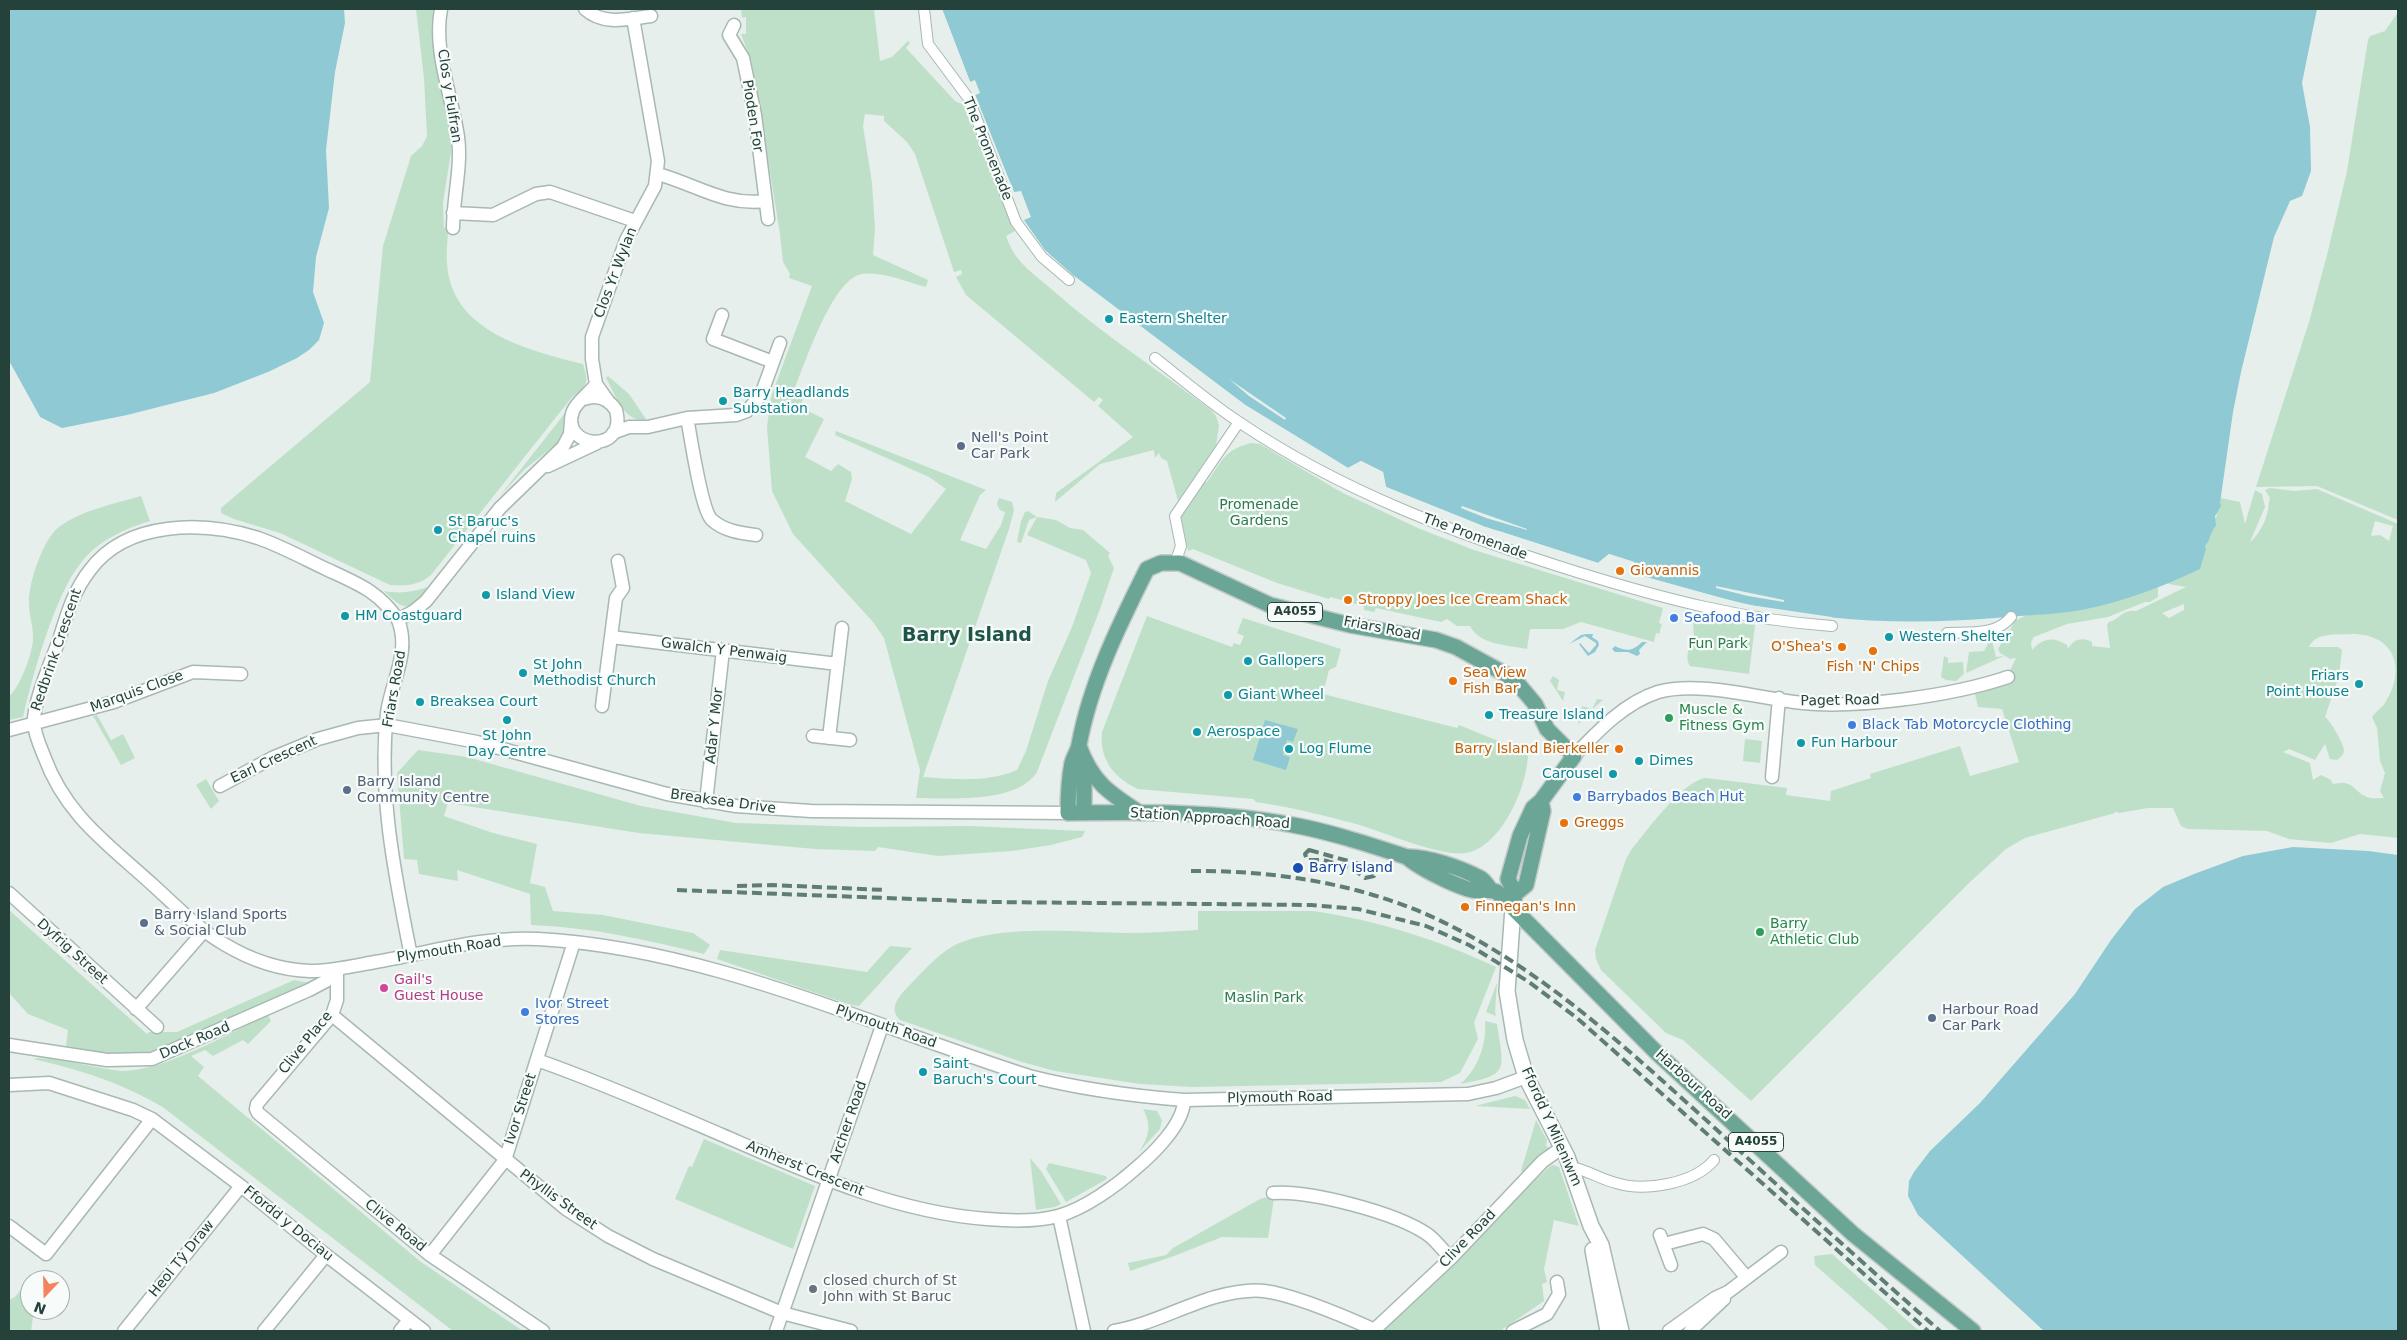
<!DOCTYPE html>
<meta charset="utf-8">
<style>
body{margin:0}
#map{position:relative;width:2407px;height:1340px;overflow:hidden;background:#e6efeb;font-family:"DejaVu Sans",sans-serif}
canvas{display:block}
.frame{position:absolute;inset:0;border:10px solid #24423a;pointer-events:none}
.north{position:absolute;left:20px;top:1270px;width:50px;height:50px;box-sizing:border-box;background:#f7fbf9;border:1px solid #a3b1ad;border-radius:50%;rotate:201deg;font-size:14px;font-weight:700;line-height:20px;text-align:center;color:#24423a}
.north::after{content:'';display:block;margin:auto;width:18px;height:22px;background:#f4845f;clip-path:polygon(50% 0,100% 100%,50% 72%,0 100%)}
</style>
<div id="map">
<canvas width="2407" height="1340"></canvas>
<div class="frame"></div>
<div class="north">N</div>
</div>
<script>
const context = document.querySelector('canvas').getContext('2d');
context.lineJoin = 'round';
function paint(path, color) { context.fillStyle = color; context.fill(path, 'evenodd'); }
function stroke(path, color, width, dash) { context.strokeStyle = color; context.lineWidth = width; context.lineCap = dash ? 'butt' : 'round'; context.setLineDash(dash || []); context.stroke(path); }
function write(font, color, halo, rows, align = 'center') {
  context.font = font + ' "DejaVu Sans",sans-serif'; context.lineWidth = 4.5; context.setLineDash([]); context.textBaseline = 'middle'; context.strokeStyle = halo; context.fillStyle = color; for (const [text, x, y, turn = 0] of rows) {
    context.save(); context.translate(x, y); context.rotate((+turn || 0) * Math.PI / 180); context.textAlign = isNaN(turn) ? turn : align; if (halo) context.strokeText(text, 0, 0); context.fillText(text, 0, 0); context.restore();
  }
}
paint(new Path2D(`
 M416 9H434L439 77 451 135V152L443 203 444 228H448C448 240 446 251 447 263 451 332 528 350 583 364 589 384 588 385 572 397L431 575C418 586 406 586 390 585L280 533 234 519 221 513V508L370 382 383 246 411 156 422 146 427 136 424 78Z
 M741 9H874L880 61 892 57 908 41 910 43 906 48 955 101 964 105 1015 231 1006 236C1016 265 1035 274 1056 293 1102 334 1160 371 1211 410L1216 416 1219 426 1216 445 1178 501 1167 461 1161 458 1159 453 1155 458 1154 450 1100 464 1055 502 1056 493 1133 437 1098 406 1103 400 1099 397 1094 402 966 295 956 277 962 274 961 270 954 272 915 154 907 142 884 121V116L865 114 863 126 872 183 875 229 873 255 928 280 926 287C906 282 882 271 862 274 832 279 805 364 794 390L805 394 800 407 824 419 805 457 831 471 838 464 851 472 852 479 845 501 911 534 946 489 929 477 835 435 836 431 986 490 980 495 960 540 986 549 1001 525 1005 512 1000 510 997 504 999 498 1012 502 1014 510 1009 529 923 777C955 779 986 783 1017 770L1026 751 1048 681 1072 627 1091 573 1086 560 1027 535 1037 517 1029 520 1021 543 1017 542 1021 521 1025 512 1028 511 1037 517 1056 520 1070 528 1083 530 1110 553 1108 556 1114 568 1100 609 1037 772C1017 804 949 798 916 798L920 770 884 638 873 622 793 534 772 491 767 427 771 397 812 286 789 278 790 274 783 262 780 234 765 141 762 136 761 110 751 60 741 34H746V17L742 18Z
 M2398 12V520L2317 486 2256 487 2309 322 2327 255 2347 171 2368 40 2370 36 2385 31Z
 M608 376 629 394 646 419C625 425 614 392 606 378Z
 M569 408 566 428 562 439 524 470 499 497Z
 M1251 443 1260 444 1341 492 1420 529 1474 550 1663 608 1659 623 1662 624 1659 634 1656 633 1654 642 1581 622 1563 629H1530L1527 649C1508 645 1479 645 1470 626H1457L1447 619 1441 622 1376 608 1374 612 1364 610V607L1353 603 1352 595 1343 596 1342 600 1330 597 1329 599 1277 583 1193 549 1188 551 1181 516 1205 482H1207C1221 463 1223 450 1251 443Z
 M2270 488 2294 491 2317 489 2398 524V838L2360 834 2331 843 2289 839 2267 831 2188 829 2181 826 2173 808H2148L2119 813 2115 811V813L2025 838 2006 849 1969 883 1751 1101 1683 1040 1666 1033 1601 970 1596 959 1595 950 1626 859 1631 850C1647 831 1683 780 1706 778L1787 788 1786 795 1830 801 1831 791 1871 778 1870 774 1960 746 1970 776 2019 762 2002 709 1978 707 1974 690 2009 673 2016 658 2010 659 2000 653 1998 649 2007 633 2010 631 2014 621 2025 616 2158 584V597L2150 602H2145L2108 617 2067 624 2034 637 2031 642 2032 650C2042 638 2054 636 2067 645L2068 649C2073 639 2083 637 2092 642V646L2110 648 2107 625 2109 622C2121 619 2122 609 2136 611L2186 587 2169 584 2168 578 2217 516 2214 506 2221 498 2240 502 2245 524 2255 490 2262 494 2265 507 2250 542C2257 537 2265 523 2267 514 2269 508 2268 504 2270 498L2265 490ZM2375 521 2393 526 2389 541 2380 535 2371 536ZM2184 604V610L2169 618 2162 613ZM2352 634C2395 634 2407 669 2385 703 2382 708 2375 712 2372 717L2377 728 2380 761 2385 773 2380 791 2384 798C2379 798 2371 799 2367 797 2351 790 2355 780 2333 784L2331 780 2321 775 2313 780 2310 763 2283 752 2289 749 2315 760 2325 744 2330 759 2337 760C2341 757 2344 755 2344 750 2344 744 2330 720 2325 717L2339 676 2342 650 2338 647H2309C2315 632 2338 635 2352 634Z
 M141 496 150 521C124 529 97 541 80 564 55 595 32 677 23 717L9 720V696C19 690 34 650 33 637 33 626 29 615 29 603 28 584 43 539 59 527 82 510 114 504 141 496Z
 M428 587C410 611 406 613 384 591 400 594 413 592 428 587Z
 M1147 616 1232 647 1234 643 1240 645 1244 636 1237 633 1243 618 1341 649 1336 667 1329 670 1323 694 1457 728 1459 725 1528 753C1528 785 1502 847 1466 853 1438 857 1385 832 1356 824 1323 815 1290 807 1256 802L1253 799 1138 789C1114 778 1099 759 1102 732Z
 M1700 617 1755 625 1749 674 1690 666C1684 658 1690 647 1691 638H1694L1693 622Z
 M1992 641 1996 657 2004 656 1966 673 1969 652 1984 651 1989 642Z
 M1944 656 1948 658V663L1963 662 1964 674 1956 681 1946 680 1941 677Z
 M1553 676 1559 680 1557 690 1565 692 1563 701 1550 681Z
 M1597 699 1603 700 1590 711 1588 709 1582 715 1585 718 1578 724 1582 706 1592 709Z
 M97 715 111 740 123 734 135 758 121 765 93 716Z
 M1745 739 1762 741 1760 763 1743 761Z
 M418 750 467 757 641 806 736 823 863 827 969 826 1085 831 1082 837 1051 845 1012 851 938 856 878 847 875 851 815 849 639 833 448 803 444 816 493 833 537 844 530 883 545 887 553 911 603 915 693 933 710 945 704 954C647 940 590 927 531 925L530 894 457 870 458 881 419 874 417 860 404 859 397 773Z
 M206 779 219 801 211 809 196 785Z
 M9 910 147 1034 149 1032H177L294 980 310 983 158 1053 103 1054 66 1046 68 1030 28 1014 9 993Z
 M1198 911H1313C1376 920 1439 940 1496 967L1474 1023 1478 1039 1460 1073 1441 1082 1193 1087 1140 1084 1055 1071 1022 1062 900 1020C890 1010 896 1000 904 991 920 975 936 955 955 945 997 924 1079 932 1125 933 1149 933 1174 931 1198 930Z
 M890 946 912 948 859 1006 851 1005 717 959 720 950 867 972Z
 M1497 983 1495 1012 1496 1016 1486 1012Z
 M268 1015 271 1021 248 1044 243 1040 213 1056 205 1050 191 1056 204 1067 198 1076 421 1262 523 1331H453L164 1108C125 1084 78 1069 33 1059 46 1055 103 1070 123 1071 164 1071 229 1033 268 1015Z
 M1485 1021 1497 1024C1504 1071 1510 1075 1460 1084 1478 1070 1487 1043 1485 1021Z
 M1515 1096 1525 1100 1530 1109 1475 1106Z
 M1143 1109 1157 1111 1162 1120 1160 1129 1139 1152C1149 1136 1152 1126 1143 1109Z
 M1536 1120 1547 1140 1546 1146 1549 1148 1525 1175 1521 1171Z
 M704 1139 815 1186 793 1249 675 1199 689 1166 692 1167Z
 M1030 1158 1041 1171 1061 1204 1055 1207 1036 1210Z
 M1049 1163 1106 1176 1107 1179 1066 1202 1046 1169Z
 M1554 1165 1559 1167 1579 1226 1554 1220 1544 1269 1547 1282 1542 1284 1544 1301 1500 1331H1380L1550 1166Z
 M1267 1197 1274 1198 1268 1238 1222 1237 1174 1256 1130 1271 1128 1263 1166 1255 1173 1248 1260 1199Z
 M1832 1254 1919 1331H1890L1815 1265 1814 1256Z
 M30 1278 32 1280H30V1310H34L31 1331H9V1300L15 1297Z`), '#bfe0c8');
paint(new Path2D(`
 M9 9H344L345 23 335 72 326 150 329 208 316 257 313 292 324 323 319 340 309 350 297 358 268 372 214 393 127 415 62 428 40 417 9 361Z
 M942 9H2317L2302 83 2310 127 2311 171 2302 196 2290 201 2274 237 2241 372 2233 412 2220 503 2221 506 2215 516 2216 526C2210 531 2211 540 2205 546L2206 549 2200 569C2162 587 2123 602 2081 610 2053 615 2023 615 1995 618 1910 625 1825 622 1742 603 1707 595 1673 585 1639 575L1634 562 1609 554 1598 563 1483 526 1386 487 1383 472 1361 461 1348 468 1244 404 1073 275 1045 250 1024 220 1031 217 1021 191 1014 192 975 95 980 93 975 80 970 82Z
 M1587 634H1593L1592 637 1598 641 1599 645 1595 652 1588 656 1579 644 1580 643 1589 653 1596 645V643L1585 636 1569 644 1581 635Z
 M1642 642H1647L1639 650 1640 654 1637 656 1628 652H1615L1612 649 1615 646C1627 652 1633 651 1642 642Z
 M1265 720 1298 729 1293 742 1287 740 1283 755 1290 757 1286 770 1253 760Z
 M2293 847 2368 851 2398 855V1331H2044L1918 1215 1908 1196 1909 1181 1914 1172 1930 1151 1980 1103 2075 994 2111 940 2135 909 2163 887 2194 874 2243 856Z`), '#8ec9d4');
paint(new Path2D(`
 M940 9H942L971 84H969Z
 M974 92 1001 161 1015 195 1012 193 972 94Z
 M1165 345 1244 404 1243 406 1164 346Z
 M9 361 40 417 63 430 43 423 38 419 9 366Z
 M1229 379 1286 418 1285 420 1249 396Z
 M1258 413 1348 468 1361 461 1383 472 1386 487 1483 526 1482 528 1384 488 1382 473 1361 463 1348 470 1279 430 1257 415Z
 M1462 506 1527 529V530L1486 518 1461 508Z
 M1499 531 1598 563 1609 554 1634 562 1639 575 1740 603V605L1638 577 1633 563 1610 556 1598 565 1498 533Z
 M1716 586 1784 600V602L1748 596 1716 588Z
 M1757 606 1832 617V619L1756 608Z`), '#e6efeb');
const pedestrian = new Path2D(`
 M924 9 928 44 969 99 1016 222 1042 257 1069 280
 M1155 358C1183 380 1210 403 1239 422 1342 492 1459 535 1577 572 1661 598 1744 620 1832 626
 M1175 563 1181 546 1175 516 1239 422
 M1947 633C1969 632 1996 636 2011 617
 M1571 1167C1587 1170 1600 1179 1616 1183 1644 1192 1694 1184 1714 1160`);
const minor = new Path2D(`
 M441 9C433 52 452 95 458 137 462 166 453 199 453 228
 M585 9C604 26 627 19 651 16
 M734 25 729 35 743 58 755 115 768 219
 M658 174C697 185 724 206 766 201
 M453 213 493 215 536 194 550 192 635 221
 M722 315 713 339 773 362
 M584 399C597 394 608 398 616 410 628 456 559 448 573 411 577 401 589 394 596 384
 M608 401 596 384 592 359V337L626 240 655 186 658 161 633 18
 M687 418C691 437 701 510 712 520 724 531 741 533 756 535
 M613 433 629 427H648L687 418 736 415 747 411 761 395 780 343
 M548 466 597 443
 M398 620C379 591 356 583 326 569 303 558 281 546 258 538 204 521 127 520 90 570 74 590 67 614 60 637 53 658 32 704 34 724 35 735 40 746 44 756 66 816 108 844 154 886 176 906 198 929 224 944 249 959 280 970 310 971 332 971 353 966 375 962 428 953 483 936 538 939 707 948 869 1025 1029 1076 1080 1089 1131 1096 1184 1100L1468 1094 1496 1088 1526 1077
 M611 637 838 664
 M602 706 616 598 623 588 618 561
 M9 730 114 702 193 672 241 674
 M813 736 850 740
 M829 738 842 628
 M1574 756C1598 731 1624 703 1658 692 1697 681 1755 697 1794 702 1852 710 1952 696 2008 677
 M1772 777 1779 698
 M220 786 272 758 318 739 358 728 387 725 477 742 667 794 736 806 811 811 1068 813
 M706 802 723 650
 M9 893 157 1027
 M411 956C395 876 378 794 387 713 391 682 411 652 398 620L414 611 426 601 500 508 563 447 570 434 571 421
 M337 969V1000L332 1015 257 1104 256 1109 258 1113 430 1255 543 1331
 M136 1009 204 931
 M332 1015 566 1209 608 1236 653 1259 782 1313 851 1331
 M9 1045 107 1060 152 1059 309 990 326 981 337 969
 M537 1060C600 1082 661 1109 722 1135 807 1172 893 1212 987 1219 1010 1221 1036 1222 1058 1216 1084 1209 1116 1186 1135 1169 1153 1154 1184 1124 1184 1100
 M9 1085 49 1083 133 1110 152 1119 241 1186 326 1255 424 1331
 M1273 1193C1310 1190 1396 1213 1427 1234 1436 1240 1443 1251 1451 1258
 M1059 1216 1084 1331
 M9 1226 46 1254 152 1119
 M1660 1235 1671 1265
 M1664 1244 1703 1234 1714 1239 1747 1278
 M430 1255 505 1160 574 942
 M124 1331 241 1186
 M264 1331 326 1255
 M400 1331 409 1320
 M776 1331 882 1026
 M1114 1331C1149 1325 1181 1307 1215 1297 1230 1293 1247 1289 1264 1291 1295 1295 1346 1317 1375 1330
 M1373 1331 1451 1258 1543 1161 1563 1147
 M1513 1331 1547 1314 1559 1294 1557 1282
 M1669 1331 1715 1298 1728 1292 1781 1252
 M1690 1331 1724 1299`);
const tertiary = new Path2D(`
 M1513 908 1507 991 1515 1040 1526 1077 1567 1157 1591 1226 1601 1245 1621 1331
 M1593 1250 1608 1331`);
const primary = new Path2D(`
 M1079 746C1092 782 1109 793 1140 813
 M1084 812V763
 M1407 857C1419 868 1462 890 1478 891 1486 891 1490 889 1497 892L1657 1053 1853 1234 1973 1331
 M1490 889C1487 885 1484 880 1480 878 1461 868 1427 856 1407 857 1370 845 1331 832 1293 825 1221 811 1141 812 1068 813 1068 796 1069 779 1072 763 1074 756 1078 751 1079 745 1090 684 1119 625 1147 569L1161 563H1180L1270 605 1350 625 1436 640 1456 647 1507 675 1519 685 1535 704 1547 729 1574 756 1541 801 1533 808 1520 836 1508 879 1515 894 1513 908
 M1515 894 1526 885 1543 811 1541 801`);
stroke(pedestrian, '#a8b8b2', 12);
stroke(minor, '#a8b8b2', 15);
stroke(tertiary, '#a8b8b2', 18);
stroke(primary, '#c2cac8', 18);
stroke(pedestrian, '#fff', 10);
stroke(minor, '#fff', 12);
stroke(tertiary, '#fff', 15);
stroke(primary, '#6aa596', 15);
stroke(new Path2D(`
 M1309 850 1370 867 1375 870 1374 876 1365 878 1352 868 1323 860H1307L1305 854Z
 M1191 871C1281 870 1375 886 1455 928 1554 979 1635 1056 1717 1130 1791 1198 1865 1265 1940 1331
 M737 886 772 885 885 890
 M677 890 991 902 1311 905 1358 909 1426 926 1469 945 1529 982 1577 1018 1928 1331`), '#5f7d75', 4, [10, 5]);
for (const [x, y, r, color] of [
 [1109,319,5,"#0f9aa8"],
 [723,401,5,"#0f9aa8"],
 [961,446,5,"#5c6f8a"],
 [438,530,5,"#0f9aa8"],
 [1620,571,5,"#e8710a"],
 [486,595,5,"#0f9aa8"],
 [1348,600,5,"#e8710a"],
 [345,616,5,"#0f9aa8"],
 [1674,618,5,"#3f7fe0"],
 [1889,637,5,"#0f9aa8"],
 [1842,647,5,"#e8710a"],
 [1873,651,5,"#e8710a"],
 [1248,661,5,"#0f9aa8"],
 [523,673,5,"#0f9aa8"],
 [1453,681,5,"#e8710a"],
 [2359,684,5,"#0f9aa8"],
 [1228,695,5,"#0f9aa8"],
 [420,702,5,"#0f9aa8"],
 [1489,715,5,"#0f9aa8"],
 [1669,718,5,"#2e9e5b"],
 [507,720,5,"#0f9aa8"],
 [1852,725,5,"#3f7fe0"],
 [1197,732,5,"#0f9aa8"],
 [1801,743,5,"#0f9aa8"],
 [1289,749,5,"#0f9aa8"],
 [1619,749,5,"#e8710a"],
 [1639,761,5,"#0f9aa8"],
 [1613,774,5,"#0f9aa8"],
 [347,790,5,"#5c6f8a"],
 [1577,797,5,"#3f7fe0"],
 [1564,823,5,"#e8710a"],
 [1298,868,6,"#1a4fb4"],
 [1465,907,5,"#e8710a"],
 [144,923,5,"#5c6f8a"],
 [1760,932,5,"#2e9e5b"],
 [384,988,5,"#d1479c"],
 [525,1012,5,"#3f7fe0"],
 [1932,1018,5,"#5c6f8a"],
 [923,1072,5,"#0f9aa8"],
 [813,1289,5,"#6b7280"]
]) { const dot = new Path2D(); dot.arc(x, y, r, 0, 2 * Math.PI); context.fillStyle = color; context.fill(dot); stroke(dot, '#f7fbf9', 2); }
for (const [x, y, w] of [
 [1295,612,55],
 [1756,1142,55]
]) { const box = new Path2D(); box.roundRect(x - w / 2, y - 9.5, w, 19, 4); context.fillStyle = '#f7fbf9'; context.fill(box); stroke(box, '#24423a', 1); }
write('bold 12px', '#24423a', null, [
 ["A4055",1295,612],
 ["A4055",1756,1142]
]);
write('14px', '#24423a', '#f7fbf9', [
 ["Clos y Fulfran",449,96,81],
 ["Pioden For",752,116,81],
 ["The Promenade",987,149,68],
 ["Clos Yr Wylan",616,273,-69],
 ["The Promenade",1475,537,20],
 ["Friars Road",1382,629,11],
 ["Redbrink Crescent",57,650,-71],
 ["Gwalch Y Penwaig",724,651,7],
 ["Friars Road",395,689,-80],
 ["Marquis Close",137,692,-20],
 ["Paget Road",1840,701,-1],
 ["Adar Y Mor",715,726,-84],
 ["Earl Crescent",274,760,-25],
 ["Breaksea Drive",723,802,8],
 ["Station Approach Road",1210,819,4],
 ["Plymouth Road",449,950,-9],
 ["Dyfrig Street",72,952,42],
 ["Plymouth Road",886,1027,19],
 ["Dock Road",195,1041,-23],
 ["Clive Place",306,1043,-51],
 ["Harbour Road",1693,1085,42],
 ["Plymouth Road",1280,1098,-1],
 ["Ivor Street",521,1109,-72],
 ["Archer Road",849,1122,-71],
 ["Ffordd Y Mileniwm",1551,1127,66],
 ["Amherst Crescent",805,1169,22],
 ["Phyllis Street",558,1200,36],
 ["Ffordd y Dociau",288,1224,39],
 ["Clive Road",395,1226,39],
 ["Clive Road",1468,1239,-46],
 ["Heol Tŷ Draw",182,1259,-51]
]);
write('14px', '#0d838f', '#f7fbf9', [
 ["Eastern Shelter",1119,319],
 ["Barry Headlands",733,393],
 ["Substation",733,409],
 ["St Baruc's",448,522],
 ["Chapel ruins",448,538],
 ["Island View",496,595],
 ["HM Coastguard",355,616],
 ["Western Shelter",1899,637],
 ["Gallopers",1258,661],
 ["St John",533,665],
 ["Methodist Church",533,681],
 ["Friars",2349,676,"right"],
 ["Point House",2349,692,"right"],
 ["Giant Wheel",1238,695],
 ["Breaksea Court",430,702],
 ["Treasure Island",1499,715],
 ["Aerospace",1207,732],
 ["St John",507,736,"center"],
 ["Day Centre",507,752,"center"],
 ["Fun Harbour",1811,743],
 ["Log Flume",1299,749],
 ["Dimes",1649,761],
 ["Carousel",1603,774,"right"],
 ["Saint",933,1064],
 ["Baruch's Court",933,1080]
], 'left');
write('14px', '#4e5e75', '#f7fbf9', [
 ["Nell's Point",971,438],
 ["Car Park",971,454],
 ["Barry Island",357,782],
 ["Community Centre",357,798],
 ["Barry Island Sports",154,915],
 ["& Social Club",154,931],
 ["Harbour Road",1942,1010],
 ["Car Park",1942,1026]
], 'left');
write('14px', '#2d7a4b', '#f7fbf9', [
 ["Promenade",1259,505],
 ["Gardens",1259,521],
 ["Fun Park",1718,644],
 ["Maslin Park",1264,998]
]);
write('14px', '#c56008', '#f7fbf9', [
 ["Giovannis",1630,571],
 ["Stroppy Joes Ice Cream Shack",1358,600],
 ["O'Shea's",1832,647,"right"],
 ["Fish 'N' Chips",1873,667,"center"],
 ["Sea View",1463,673],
 ["Fish Bar",1463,689],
 ["Barry Island Bierkeller",1609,749,"right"],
 ["Greggs",1574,823],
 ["Finnegan's Inn",1475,907]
], 'left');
write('14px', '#366cbe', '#f7fbf9', [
 ["Seafood Bar",1684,618],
 ["Black Tab Motorcycle Clothing",1862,725],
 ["Barrybados Beach Hut",1587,797],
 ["Ivor Street",535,1004],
 ["Stores",535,1020]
], 'left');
write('14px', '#27864d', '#f7fbf9', [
 ["Muscle &",1679,710],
 ["Fitness Gym",1679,726],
 ["Barry",1770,924],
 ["Athletic Club",1770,940]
], 'left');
write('14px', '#164399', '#f7fbf9', [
 ["Barry Island",1309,868]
], 'left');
write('14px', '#b23c85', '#f7fbf9', [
 ["Gail's",394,980],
 ["Guest House",394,996]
], 'left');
write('14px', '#5b616d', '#f7fbf9', [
 ["closed church of St",823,1281],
 ["John with St Baruc",823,1297]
], 'left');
write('bold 19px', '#1f5548', '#f7fbf9', [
 ["Barry Island",967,636]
]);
</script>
